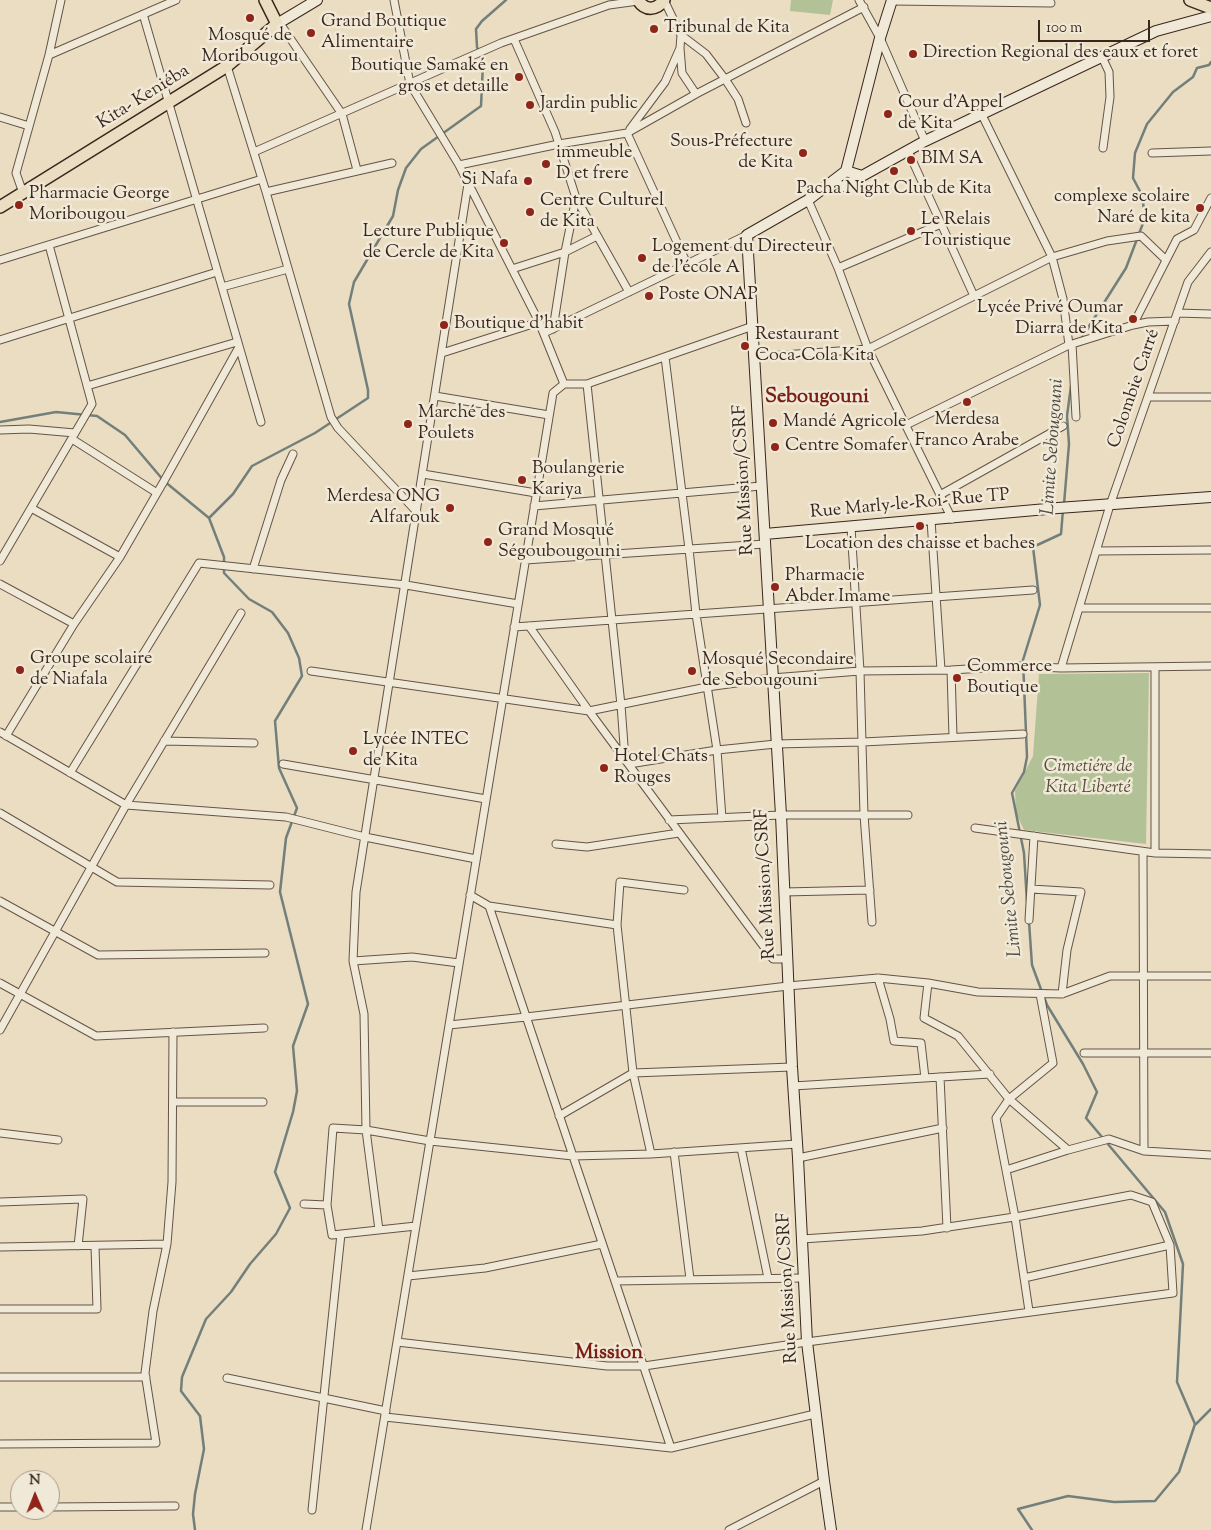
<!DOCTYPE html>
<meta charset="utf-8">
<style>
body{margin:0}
#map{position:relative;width:1211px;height:1530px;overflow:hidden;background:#eaddc1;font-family:"Sorts Mill Goudy",serif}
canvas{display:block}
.north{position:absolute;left:10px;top:1470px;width:50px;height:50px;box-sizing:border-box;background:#f1e9d7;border:1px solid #a79b8d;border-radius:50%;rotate:359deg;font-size:14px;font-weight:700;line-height:20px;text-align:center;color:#39261d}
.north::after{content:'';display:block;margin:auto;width:18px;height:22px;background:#8f2418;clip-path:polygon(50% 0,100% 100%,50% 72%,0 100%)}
.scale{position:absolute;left:1038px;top:20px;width:112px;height:22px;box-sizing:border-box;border:2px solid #39261d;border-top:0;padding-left:6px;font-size:15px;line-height:18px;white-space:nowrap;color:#39261d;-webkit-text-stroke:4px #f1e9d7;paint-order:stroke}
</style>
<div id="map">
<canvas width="1211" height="1530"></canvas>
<div class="north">N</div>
<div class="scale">100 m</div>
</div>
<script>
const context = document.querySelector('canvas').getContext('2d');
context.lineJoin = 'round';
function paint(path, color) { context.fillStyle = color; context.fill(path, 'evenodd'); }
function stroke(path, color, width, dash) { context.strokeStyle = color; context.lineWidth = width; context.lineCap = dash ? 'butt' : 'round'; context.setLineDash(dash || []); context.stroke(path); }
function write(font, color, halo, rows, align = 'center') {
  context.font = font + ' "Sorts Mill Goudy",serif'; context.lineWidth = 5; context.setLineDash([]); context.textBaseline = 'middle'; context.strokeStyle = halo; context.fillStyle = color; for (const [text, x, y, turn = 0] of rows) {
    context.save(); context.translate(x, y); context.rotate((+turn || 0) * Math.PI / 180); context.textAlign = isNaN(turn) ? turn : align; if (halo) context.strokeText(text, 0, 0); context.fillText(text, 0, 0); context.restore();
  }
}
paint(new Path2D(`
 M791 0H833L830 15 790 11Z
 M1149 673 1146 844 1024 830 1016 813 1015 791 1033 756 1039 674Z`), '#b2c296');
stroke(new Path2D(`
 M1081 339 1126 268 1145 218 1142 195 1133 178 1135 153 1147 124 1173 92 1193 77 1197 68 1209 65 1211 62
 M0 422 56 412 97 416 125 435 164 481 209 518 224 557V573L249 599 272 612 288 633 299 658 302 676 275 721 279 768 297 808 286 838 280 892 308 1004 293 1046 297 1091 293 1112 275 1172 290 1208 276 1234 250 1264 231 1292 206 1319 182 1377 181 1391 200 1416 204 1449 195 1494 193 1514 195 1530
 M1064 504 1069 444 1067 416 1071 386
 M209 518 233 494 252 466 315 433 368 398V390L349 304 354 282 393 216 398 190 406 168 421 149 481 106 483 63 477 47 476 29 482 21 506 0
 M1027 902 1024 853 1012 793 1024 772 1027 757 1023 660 1040 605 1033 547 1061 534 1063 510
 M1029 922 1032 965 1042 992
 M1196 1424 1211 1409
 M1032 1530 1018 1509 1068 1496 1114 1502 1155 1501 1179 1472 1195 1424 1177 1382 1183 1264 1165 1212 1086 1118 1097 1092 1083 1064 1047 1005 1044 997`), '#737f7b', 2.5);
const street = new Path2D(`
 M394 0 410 84 459 165 539 322 564 384
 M664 0 681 35 706 54 725 79 738 99 746 123
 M859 0 880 38 925 141
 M892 1 1051 3
 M143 14 261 422
 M279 22 342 114 357 170
 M681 35 680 48 682 73 696 94
 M514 39 555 132 576 198 629 292
 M49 55 176 0
 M1102 57 1109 72 1110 97 1103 148
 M227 66 266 192 331 417 338 428 417 512
 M982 115 1052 257 1063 299 1069 345
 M0 117 29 126
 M630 129 665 82 680 48
 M627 133 687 264
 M908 151 974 296
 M254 152 501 43 609 5 638 1
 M1152 153 1211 151
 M459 165 559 144 627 133 696 94 864 7
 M266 192 392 163
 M23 193 16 173 49 55 61 0
 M808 200 838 268 868 349 952 519
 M0 260 262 179
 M838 268 941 224
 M512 269 565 252 597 236
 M222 287 288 269
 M1177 313 1211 314
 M1133 325 1177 239 1194 230 1211 198
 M553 329 565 252 576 198
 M544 333 747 235
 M0 340 217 272
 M1072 344 1076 417
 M442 353 539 322
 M665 357 689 549 696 614 717 750 722 818
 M754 357 868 349 1052 257 1107 241 1141 236 1166 260
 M587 384 621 705 625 759
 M87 386 237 342
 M435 396 549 415
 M1148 397H1211
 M906 425 1069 345 1133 325 1148 322 1175 321
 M0 430 29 429 75 433
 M72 439 157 493
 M423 474 536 493
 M940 495 1063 426
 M534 506 761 486
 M31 508 120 557
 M931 520 941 670
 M851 527 860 671 864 815 872 922
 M1096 551 1211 550
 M525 560 765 544
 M0 561 92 404 49 245
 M253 569 281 480 293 454
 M0 584 74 624
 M1079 608H1211
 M529 626 589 711 773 959H786
 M514 627 1033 590
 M1155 667V853
 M1061 668 1110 505 1188 282 1211 252
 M951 670 953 737
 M311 671 589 711 707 687 772 678 860 671 951 670 1018 666 1061 668 1211 666
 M0 732 126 805 286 817 365 837 476 859
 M6 736 74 624 120 557 164 481 239 347
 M164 741 254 743
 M283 764 486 799
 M629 764 717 750 776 744 863 742 1023 734
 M70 773 199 563 406 585 518 604
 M0 813 117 882 270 885
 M669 820 781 815H908
 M975 828 1155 853 1211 854
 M556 844 587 847 679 833
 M1143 852 1144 1151
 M1031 889 1081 892 1067 950 1062 994
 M784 892 870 890
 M470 895 489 906 617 925
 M0 901 98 955 265 953
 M489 906 671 1448
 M1029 920 1034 836
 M353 961 412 957 459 963
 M878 978 890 1019 894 1041 921 1043 925 1078
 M0 983 96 1036 264 1028
 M928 983 924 1018 958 1036 1009 1099 1068 1150
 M449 1025 526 1017 788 986 878 978 928 983 978 992 1062 994 1110 976H1211
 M0 1030 126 805 241 613
 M1084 1053H1211
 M940 1077 947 1228
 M793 1086 990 1074
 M173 1102H263
 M559 1116 633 1073 792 1067
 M0 1133 58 1140
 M741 1148 768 1278
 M674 1152 690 1279
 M651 1154 633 1073 617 925 620 882 684 890
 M798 1158 943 1128
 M1006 1170 1068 1150 1109 1139 1144 1151 1211 1155
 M0 1202 83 1199 78 1246
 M304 1204 327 1205 333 1128 366 1130 430 1141 573 1156 651 1154 797 1144
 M327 1205 332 1235 416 1226
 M379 1230 366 1130 364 1014 353 961 356 892 468 184
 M0 1247 167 1244
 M408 1276 485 1268 602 1244
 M1024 1278 1170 1245
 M615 1281 803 1278
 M0 1309H97L95 1246
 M1029 1311 1015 1217 996 1118 1009 1099 1053 1063 1040 994
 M397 1342 607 1366H644L807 1342 1173 1293 1170 1245 1152 1202 1131 1195 1021 1216 922 1231 802 1239
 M0 1377H146
 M227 1378 386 1411
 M385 1417 671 1448 815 1414
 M0 1444 156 1443 145 1373 153 1311 167 1244 172 1182 173 1032
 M0 1507H20
 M50 1507 175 1506
 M312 1510 341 1234
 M366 1530 553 393 564 384H587L753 326
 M729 1530 824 1481`);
const secondary = new Path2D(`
 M277 24 317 0
 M846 171 862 176 925 141 1156 31 1211 16
 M826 187 845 186 862 176
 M765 534 1058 508 1211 497
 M831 1530 824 1481 807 1342 798 1158 792 1067 781 815 747 235 808 200 846 171 880 38 892 0`);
const primary = new Path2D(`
 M638 0C645 11 656 11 664 0
 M1190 0 1211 8
 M0 207 227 66 277 24 265 0`);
stroke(street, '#655446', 9);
stroke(secondary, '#39261d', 12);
stroke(primary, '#39261d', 14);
stroke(street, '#f1e9d7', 7);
stroke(secondary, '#f1e9d7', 10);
stroke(primary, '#eaddc1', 11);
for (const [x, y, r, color] of [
 [250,18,5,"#8f2418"],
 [654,29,5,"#8f2418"],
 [311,33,5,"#8f2418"],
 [913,54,5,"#8f2418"],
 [519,77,5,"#8f2418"],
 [530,105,5,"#8f2418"],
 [888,114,5,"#8f2418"],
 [803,153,5,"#8f2418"],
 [911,160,5,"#8f2418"],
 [546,164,5,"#8f2418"],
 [894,171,5,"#8f2418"],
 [528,181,5,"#8f2418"],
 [19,205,5,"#8f2418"],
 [1200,208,5,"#8f2418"],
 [530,212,5,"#8f2418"],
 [911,231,5,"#8f2418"],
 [504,243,5,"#8f2418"],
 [642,258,5,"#8f2418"],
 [649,296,5,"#8f2418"],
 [1133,319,5,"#8f2418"],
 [444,325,5,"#8f2418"],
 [745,346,5,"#8f2418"],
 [967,402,5,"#8f2418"],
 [773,423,5,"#8f2418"],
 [408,424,5,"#8f2418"],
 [775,447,5,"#8f2418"],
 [522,480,5,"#8f2418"],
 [450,508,5,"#8f2418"],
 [920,526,5,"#8f2418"],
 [488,542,5,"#8f2418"],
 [775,587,5,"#8f2418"],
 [20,670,5,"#8f2418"],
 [692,671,5,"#8f2418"],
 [957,678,5,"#8f2418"],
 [353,751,5,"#8f2418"],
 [604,768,5,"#8f2418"]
]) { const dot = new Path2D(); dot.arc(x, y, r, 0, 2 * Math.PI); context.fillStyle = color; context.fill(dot); stroke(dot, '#f1e9d7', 2); }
write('18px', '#39261d', '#f1e9d7', [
 ["Grand Boutique",321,23],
 ["Alimentaire",321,44],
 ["Tribunal de Kita",664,29],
 ["Mosqué de",250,37,"center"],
 ["Moribougou",250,58,"center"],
 ["Direction Regional des eaux et foret",923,54],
 ["Boutique Samaké en",509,67,"right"],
 ["gros et detaille",509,88,"right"],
 ["Cour d'Appel",898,104],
 ["de Kita",898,125],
 ["Jardin public",540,105],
 ["Sous-Préfecture",793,143,"right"],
 ["de Kita",793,164,"right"],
 ["immeuble",556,154],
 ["D et frere",556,175],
 ["BIM SA",921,160],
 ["Si Nafa",518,181,"right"],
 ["Pacha Night Club de Kita",894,190,"center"],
 ["Pharmacie George",29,195],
 ["Moribougou",29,216],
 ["complexe scolaire",1190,198,"right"],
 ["Naré de kita",1190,219,"right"],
 ["Centre Culturel",540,202],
 ["de Kita",540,223],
 ["Le Relais",921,221],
 ["Touristique",921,242],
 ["Lecture Publique",494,233,"right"],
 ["de Cercle de Kita",494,254,"right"],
 ["Logement du Directeur",652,248],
 ["de l'école A",652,269],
 ["Poste ONAP",659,296],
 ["Lycée Privé Oumar",1123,309,"right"],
 ["Diarra de Kita",1123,330,"right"],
 ["Boutique d'habit",454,325],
 ["Restaurant",755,336],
 ["Coca-Cola Kita",755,357],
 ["Marché des",418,414],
 ["Poulets",418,435],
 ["Merdesa",967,421,"center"],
 ["Franco Arabe",967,442,"center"],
 ["Mandé Agricole",783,423],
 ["Centre Somafer",785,447],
 ["Boulangerie",532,470],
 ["Kariya",532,491],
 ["Merdesa ONG",440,498,"right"],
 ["Alfarouk",440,519,"right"],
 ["Grand Mosqué",498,532],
 ["Ségoubougouni",498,553],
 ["Location des chaisse et baches",920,545,"center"],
 ["Pharmacie",785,577],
 ["Abder Imame",785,598],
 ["Groupe scolaire",30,660],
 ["de Niafala",30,681],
 ["Mosqué Secondaire",702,661],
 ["de Sebougouni",702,682],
 ["Commerce",967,668],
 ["Boutique",967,689],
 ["Lycée INTEC",363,741],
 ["de Kita",363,762],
 ["Hotel Chats",614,758],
 ["Rouges",614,779]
], 'left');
write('18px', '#39261d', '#f1e9d7', [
 ["Kita- Keniéba",144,98,-32],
 ["Colombie Carré",1135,389,-71],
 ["Rue Mission/CSRF",745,480,-93],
 ["Rue Marly-le-Roi- Rue TP",910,505,-5],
 ["Rue Mission/CSRF",767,884,-93],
 ["Rue Mission/CSRF",789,1288,-93]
]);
write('italic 18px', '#574d3b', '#f1e9d7', [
 ["Cimetiére de",1088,768],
 ["Kita Liberté",1088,789]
]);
write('italic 19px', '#514b44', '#f1e9d7', [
 ["Limite Sebougouni",1054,447,-86],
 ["Limite Sebougouni",1010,889,-96]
]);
write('bold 20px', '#7a1f14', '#f1e9d7', [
 ["Sebougouni",817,399],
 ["Mission",609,1355]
]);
</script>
